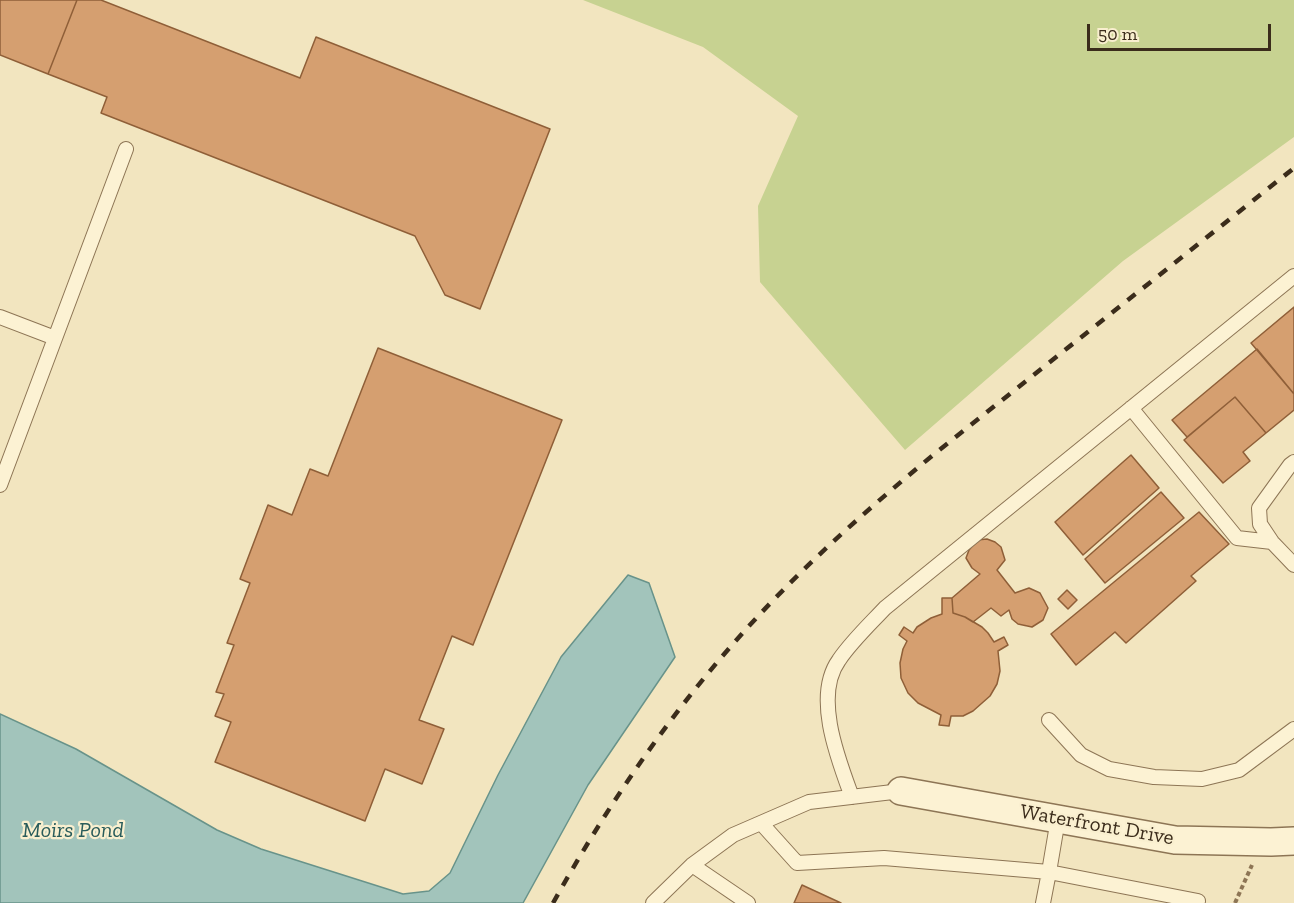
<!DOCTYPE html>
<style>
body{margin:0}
#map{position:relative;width:1294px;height:903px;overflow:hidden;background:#f2e5bf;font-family:"Zilla Slab",serif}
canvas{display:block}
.scale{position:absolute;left:1087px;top:24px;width:184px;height:27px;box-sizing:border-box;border:3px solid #3b2c1b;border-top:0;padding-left:8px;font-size:18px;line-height:21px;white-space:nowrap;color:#3b2c1b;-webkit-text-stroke:4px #f9efcf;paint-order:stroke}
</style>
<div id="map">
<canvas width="1294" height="903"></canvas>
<div class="scale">50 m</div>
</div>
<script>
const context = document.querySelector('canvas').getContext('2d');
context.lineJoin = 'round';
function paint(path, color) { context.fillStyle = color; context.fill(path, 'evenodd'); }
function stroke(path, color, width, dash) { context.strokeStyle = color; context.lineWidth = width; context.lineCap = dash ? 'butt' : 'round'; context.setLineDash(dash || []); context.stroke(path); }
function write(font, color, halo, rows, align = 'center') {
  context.font = font + ' "Zilla Slab",serif'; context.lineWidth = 4.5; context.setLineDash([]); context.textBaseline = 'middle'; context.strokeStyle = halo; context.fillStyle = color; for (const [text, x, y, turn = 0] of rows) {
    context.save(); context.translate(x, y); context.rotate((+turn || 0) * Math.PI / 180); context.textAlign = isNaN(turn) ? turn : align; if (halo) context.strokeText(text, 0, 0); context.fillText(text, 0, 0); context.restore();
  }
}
paint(new Path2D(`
 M583 0H1294V137L1123 261 905 450 760 282 758 206 798 116 703 47Z`), '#c7d291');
const water = new Path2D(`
 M628 575 649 583 675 657 588 785 523 903H0V714L76 749 217 830 261 849 403 894 429 891 450 873 498 775 561 657Z`);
paint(water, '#a2c4bb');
stroke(water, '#68938a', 1.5);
const building = new Path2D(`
 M0 0H77L48 74 0 55Z
 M77 0H101L300 78 316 37 550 129 480 309 445 295 415 236 101 113 107 97 48 74Z
 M1294 307V394L1251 343Z
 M378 348 562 420 473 645 452 636 419 720 444 729 422 784 385 769 365 821 215 762 231 722 215 716 224 694 216 692 234 645 227 643 250 583 240 579 268 505 292 515 310 469 328 476Z
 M1257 349 1294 394V410L1266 433 1235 397 1187 437 1172 420Z
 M1235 397 1266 433 1243 452 1250 461 1223 483 1184 440Z
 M1131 455 1159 488 1083 555 1055 522Z
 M1161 492 1184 518 1105 583 1085 559Z
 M1199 512 1229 544 1191 576 1196 581 1126 643 1115 632 1076 665 1051 634Z
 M987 539 995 542 1001 547 1005 560 997 570 1015 593 1029 588 1040 593 1048 608 1043 620 1032 627 1018 624 1012 619 1009 610 1001 616 991 608 973 622 965 617 953 613 952 598 980 574 972 568 966 558 969 550 977 540Z
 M1067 590 1077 600 1068 609 1058 599Z
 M942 598H952L953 613 965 617 982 627 988 633 994 642 1004 637 1008 645 998 651 1000 671 997 684 990 696 973 711 963 716H951L949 726 939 725 941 715 918 703 908 693 901 678 900 663 903 649 907 641 899 635 904 627 913 633 917 627 931 618 942 614Z
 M802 885 841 903H794Z`);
paint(building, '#d59f70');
stroke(building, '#8f5f38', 1.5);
const lane = new Path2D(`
 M0 317 55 338
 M1131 408 1237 538 1272 542
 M1294 462 1290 465 1259 508 1260 524 1272 542 1294 565
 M0 485 126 149
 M1049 720 1081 755 1109 769 1154 777 1202 779 1239 770 1294 729
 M852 797C838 759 813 696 839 660 851 642 870 624 885 608L1294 276
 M761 823 797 863 884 858 1049 872 1198 901 1197 903
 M692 865 748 903
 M653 903 692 865 733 835 809 802 901 791
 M1043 903 1049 872 1058 819`);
const street = new Path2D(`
 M901 791 1175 840 1271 842 1294 841`);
stroke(lane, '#8d7555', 16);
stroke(street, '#8d7555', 30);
stroke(new Path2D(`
 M1235 903 1252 865`), '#8d7555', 4, [4.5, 3]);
stroke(lane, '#fcf2d3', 14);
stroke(street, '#fcf2d3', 27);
stroke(new Path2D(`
 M553 903C601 817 656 734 720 659 785 582 860 515 938 451L1294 168`), '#3b2c1b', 4.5, [10, 10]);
write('21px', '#3b2c1b', '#f9efcf', [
 ["Waterfront Drive",1097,825,10]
]);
write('italic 22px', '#295c5b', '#f9efcf', [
 ["Moirs Pond",73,831]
]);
</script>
